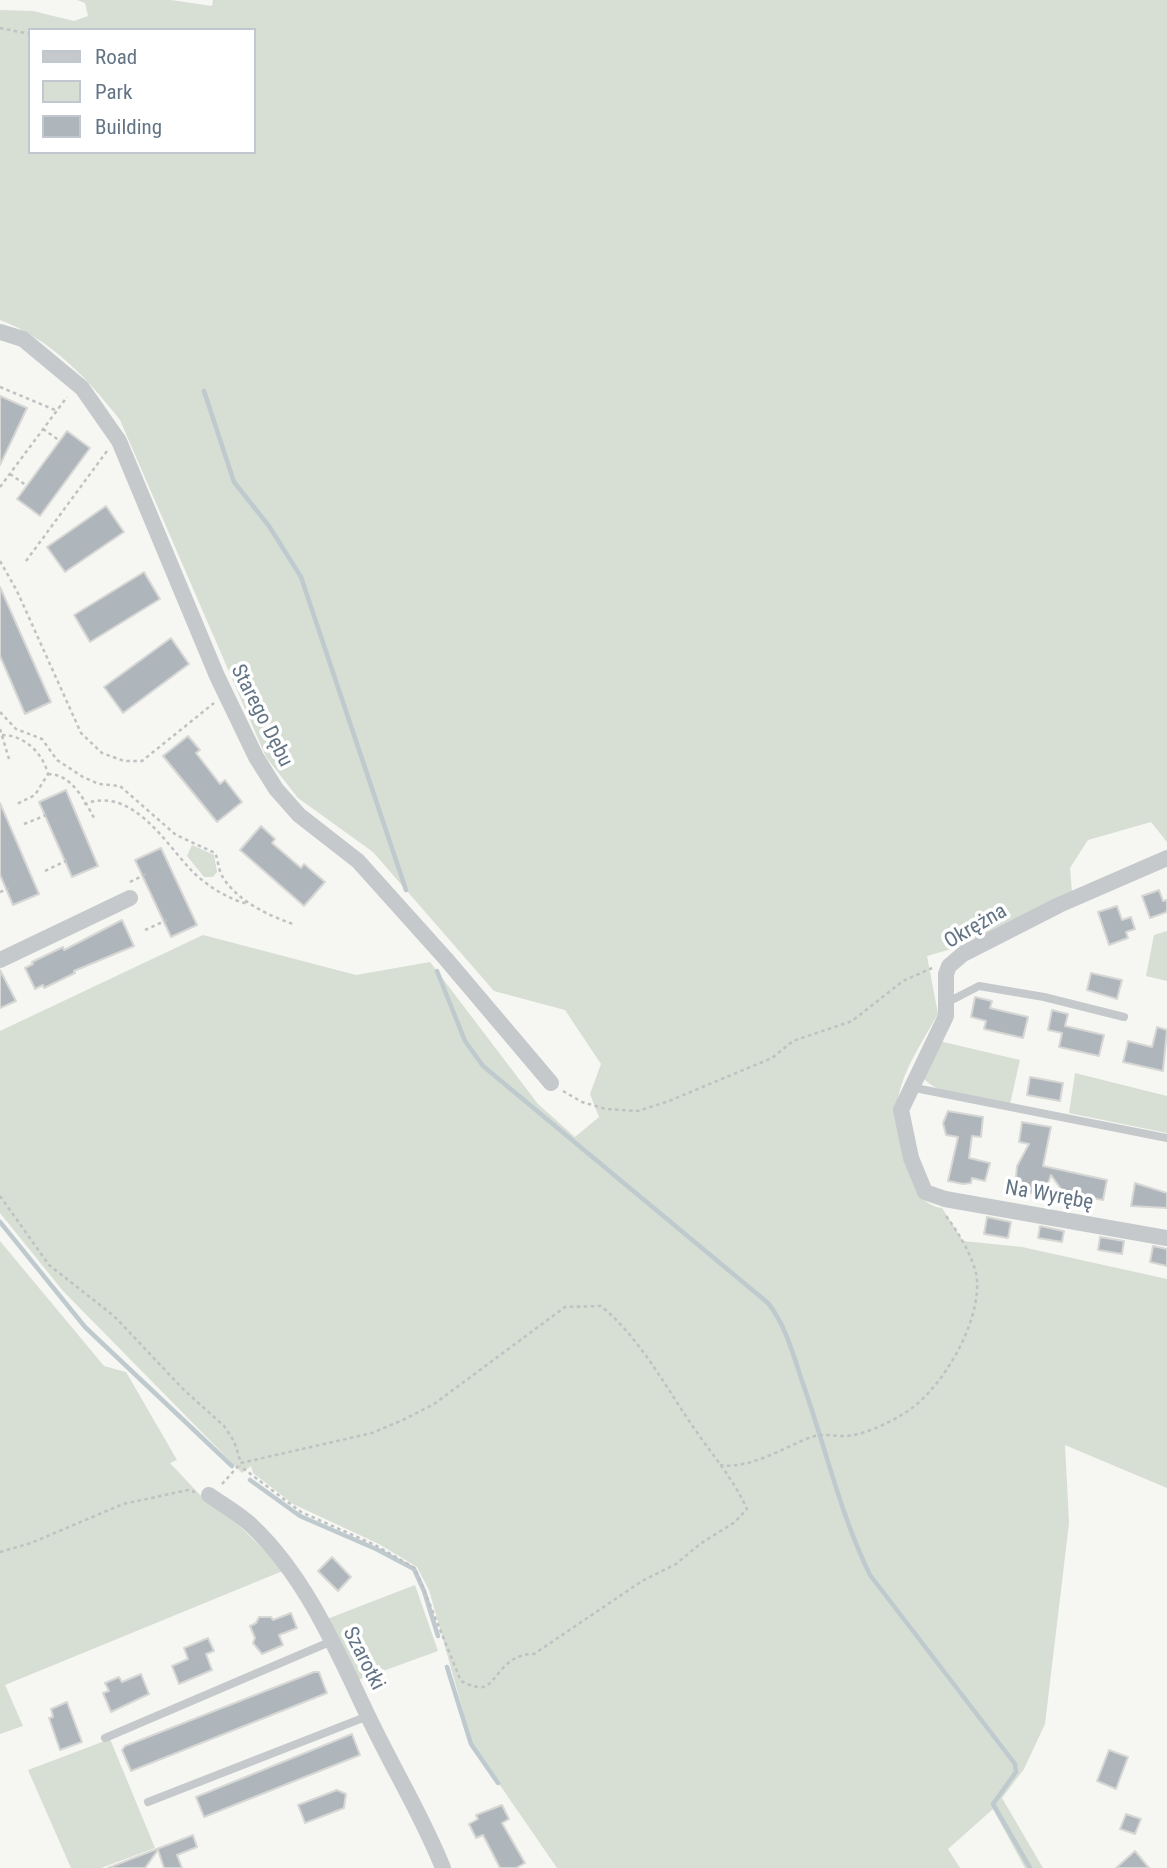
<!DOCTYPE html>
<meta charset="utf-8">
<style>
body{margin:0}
#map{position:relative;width:1167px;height:1868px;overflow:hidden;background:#f6f6f2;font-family:"Roboto Condensed",sans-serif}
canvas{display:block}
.legend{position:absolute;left:28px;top:28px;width:228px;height:126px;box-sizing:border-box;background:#fff;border:2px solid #c1c7ce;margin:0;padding:9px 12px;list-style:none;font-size:21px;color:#637485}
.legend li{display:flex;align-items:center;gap:14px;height:35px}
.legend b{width:35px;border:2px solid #c1c7ce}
</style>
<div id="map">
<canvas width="1167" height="1868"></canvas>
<ul class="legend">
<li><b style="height:9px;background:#c5c9cc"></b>Road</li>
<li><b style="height:19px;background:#d7ded3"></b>Park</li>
<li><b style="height:19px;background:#afb6bb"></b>Building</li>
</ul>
</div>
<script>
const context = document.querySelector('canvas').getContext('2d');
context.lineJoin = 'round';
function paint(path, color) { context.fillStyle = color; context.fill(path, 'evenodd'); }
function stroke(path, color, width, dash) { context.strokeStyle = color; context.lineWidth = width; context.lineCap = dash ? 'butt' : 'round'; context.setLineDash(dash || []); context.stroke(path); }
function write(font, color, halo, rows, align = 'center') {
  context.font = font + ' "Roboto Condensed",sans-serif'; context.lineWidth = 7; context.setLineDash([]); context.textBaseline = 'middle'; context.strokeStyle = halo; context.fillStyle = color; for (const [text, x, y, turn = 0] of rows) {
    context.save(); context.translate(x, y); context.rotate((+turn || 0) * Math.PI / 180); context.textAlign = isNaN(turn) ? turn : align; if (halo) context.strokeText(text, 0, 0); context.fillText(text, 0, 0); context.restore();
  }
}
paint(new Path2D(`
 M77 0H171L212 6 213 0H1167V842L1151 822 1088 840 1070 868 1072 892 962 946 927 956 938 1014C900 1080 883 1100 911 1176 916 1191 924 1206 942 1208L963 1241 1022 1247 1167 1279V1488L1065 1445 1069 1523 1045 1724 1024 1769 1002 1798 1043 1868H1025L993 1809 948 1849 960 1868H557L473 1746 429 1590 417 1567 379 1544 293 1504 253 1473 251 1466 242 1473 63 1291 0 1213V1031L203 935 356 975 430 962 538 1104 575 1137 599 1117 590 1094 601 1064 565 1010 494 991 373 852 298 798 266 757 120 420C88 379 51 339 0 320V10L33 11 74 21 88 16 85 3ZM30 30H254V152H30Z
 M192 845 214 855 217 872 213 877H204L187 856Z
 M1167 931V981L1146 976 1154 935Z
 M939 1041 1020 1060 1010 1104C985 1099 942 1098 924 1079Z
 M1075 1073 1167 1096V1133L1069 1113Z
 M0 1241 104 1366 126 1372 177 1460 170 1463 200 1495 226 1513 285 1570 5 1685 23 1726 0 1734Z
 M415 1585 438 1651 358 1680 327 1619Z
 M110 1739 155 1848 101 1868H71L28 1770Z`), '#d7ded3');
stroke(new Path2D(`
 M204 391 234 482 269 526 301 577 406 890
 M437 971 465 1041 483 1066 768 1303C786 1326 793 1354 802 1381 825 1445 840 1514 870 1575L1015 1764 1016 1772 993 1804 1030 1868
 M0 1222 85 1327 232 1466
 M250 1480 300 1516 376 1549 414 1569 424 1591 438 1636
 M447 1667 471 1744 498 1783`), '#bfcacf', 4.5);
const building = new Path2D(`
 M0 396 27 408 0 465Z
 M67 431 90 448 40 516 17 499Z
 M106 506 124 532 65 572 47 547Z
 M144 572 160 599 90 642 74 615Z
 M0 587 51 702 25 714 0 656Z
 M171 638 189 664 123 713 104 687Z
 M188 736 200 750 196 753 220 784 225 780 242 802 217 822 163 756Z
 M66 790 98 866 72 877 39 802Z
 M0 803 39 894 13 905 0 875Z
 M261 826 275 839 272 843 301 868 304 864 325 882 304 906 240 850Z
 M161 848 197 925 171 937 135 860Z
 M1159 890 1163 901 1167 900V912L1150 918 1142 896Z
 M1117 906 1122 920 1131 917 1135 929 1126 932 1128 938 1109 945 1098 912Z
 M122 920 134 946 74 971 75 973 44 988 43 985 35 989 25 968 33 964 32 962 63 947 64 950Z
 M0 970 16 1001 0 1008Z
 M1091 973 1122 980 1117 999 1087 990Z
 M975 997 992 1001 990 1008 1028 1017 1023 1038 984 1029 986 1021 971 1017Z
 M1052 1010 1068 1014 1065 1026 1104 1035 1099 1056 1059 1047 1062 1033 1048 1030Z
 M1157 1027 1167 1030 1163 1071 1123 1062 1128 1041 1152 1047Z
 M1030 1077 1063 1083 1060 1101 1027 1095Z
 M948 1111 983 1117 981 1137 972 1136 969 1158 990 1163 985 1181 972 1178 971 1183 963 1184 948 1181 958 1137 946 1135 943 1123Z
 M1022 1122 1051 1127 1043 1166 1107 1180 1103 1200 1074 1195 1068 1199 1051 1175 1044 1196 1024 1192 1025 1185 1016 1177 1017 1166 1029 1144 1019 1142Z
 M1135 1183 1167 1193V1208L1131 1206Z
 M987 1217 1011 1222 1008 1238 984 1234Z
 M1040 1226 1064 1231 1062 1242 1038 1238Z
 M1100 1237 1124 1241 1122 1254 1098 1250Z
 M1153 1246 1167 1249V1266L1150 1262Z
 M332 1557 351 1577 338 1591 318 1571Z
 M291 1613 297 1628 279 1635 283 1645 262 1654 253 1643 255 1638 250 1626 256 1623 259 1617H271L273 1620Z
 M208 1638 214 1651 206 1654 212 1670 179 1684 172 1666 188 1659 184 1648Z
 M314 1672H319L327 1693 131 1771 122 1750 125 1746Z
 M141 1674 149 1694 111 1712 103 1693 109 1691 105 1683 119 1677 122 1682Z
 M67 1702 82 1742 60 1750 49 1718 53 1717 51 1709Z
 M352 1734 360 1755 204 1817 196 1797Z
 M1109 1750 1128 1757 1116 1789 1097 1781Z
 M337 1790 346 1794 344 1808 305 1823 298 1805Z
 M502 1805 509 1819 502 1823 525 1863 516 1868H500L483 1835 476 1838 469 1824 478 1819 476 1815Z
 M1126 1814 1141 1819 1135 1834 1120 1829Z
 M193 1835 197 1847 177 1855 182 1868H164L158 1850 145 1868H108Z
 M1135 1851 1149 1868H1116Z`);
paint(building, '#afb6bb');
stroke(building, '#d7d8d5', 2);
stroke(new Path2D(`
 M0 28 30 34
 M0 387 55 410
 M43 429 60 441
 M10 474 27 486
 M0 487 67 397
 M0 561 17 591 81 733 102 753 124 761H142L214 703
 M26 561 107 451
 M0 712 16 729 42 739 57 760 83 777 99 784 120 786 176 835 215 853C218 859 218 867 221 874 235 900 267 915 293 924
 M0 729 9 759
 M2 735C24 735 43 753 48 774L35 795 17 804
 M48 774C71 774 84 799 94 818
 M84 804C133 786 164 842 192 871 207 886 228 899 248 904
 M24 824 49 814
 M45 871 68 860
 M130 882 146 874
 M0 892 9 888
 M145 930 167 920
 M563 1091 582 1102 606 1109 638 1111 669 1101 772 1058 793 1041 852 1021 903 981 932 968
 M0 1196 49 1265 114 1316 184 1390 224 1426 234 1441 241 1463
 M720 1465C749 1470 785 1447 811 1437 823 1433 831 1436 843 1436 862 1436 887 1424 903 1414 941 1393 985 1317 976 1273 971 1253 958 1232 946 1216
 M222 1484 241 1463 372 1433 405 1419 434 1404 565 1307 601 1306C642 1340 666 1388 696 1431 714 1457 734 1480 747 1509L735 1522 700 1544 676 1564 642 1581 534 1654C502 1654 497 1684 483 1687 476 1688 467 1684 461 1681L415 1568 375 1545 301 1512 240 1466
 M0 1552 31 1543 123 1504 188 1490 195 1492`), '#bfc1c3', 2.5, [3.5, 3.5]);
stroke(new Path2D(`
 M946 1003 979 986 1044 997 1124 1017
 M910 1087 1167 1138
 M105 1738 332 1641
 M148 1802 368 1716`), '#c5c9cc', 8);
stroke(new Path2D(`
 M0 332 23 339 82 388 119 441 217 676 256 757 276 789 299 815 358 861 446 959 551 1083
 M1167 858 1059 905 963 954 949 966 946 974V1016L901 1110 911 1158 925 1192 945 1199 1167 1238
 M0 960 130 898
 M209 1495C223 1505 240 1514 252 1526 306 1577 337 1651 368 1716 392 1767 422 1815 443 1868`), '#c5c9cc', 16);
write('21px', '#637485', '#fff', [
 ["Starego Dębu",261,716,63],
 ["Okrężna",976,927,-30],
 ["Na Wyrębę",1049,1196,10],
 ["Szarotki",363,1659,63]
]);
</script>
